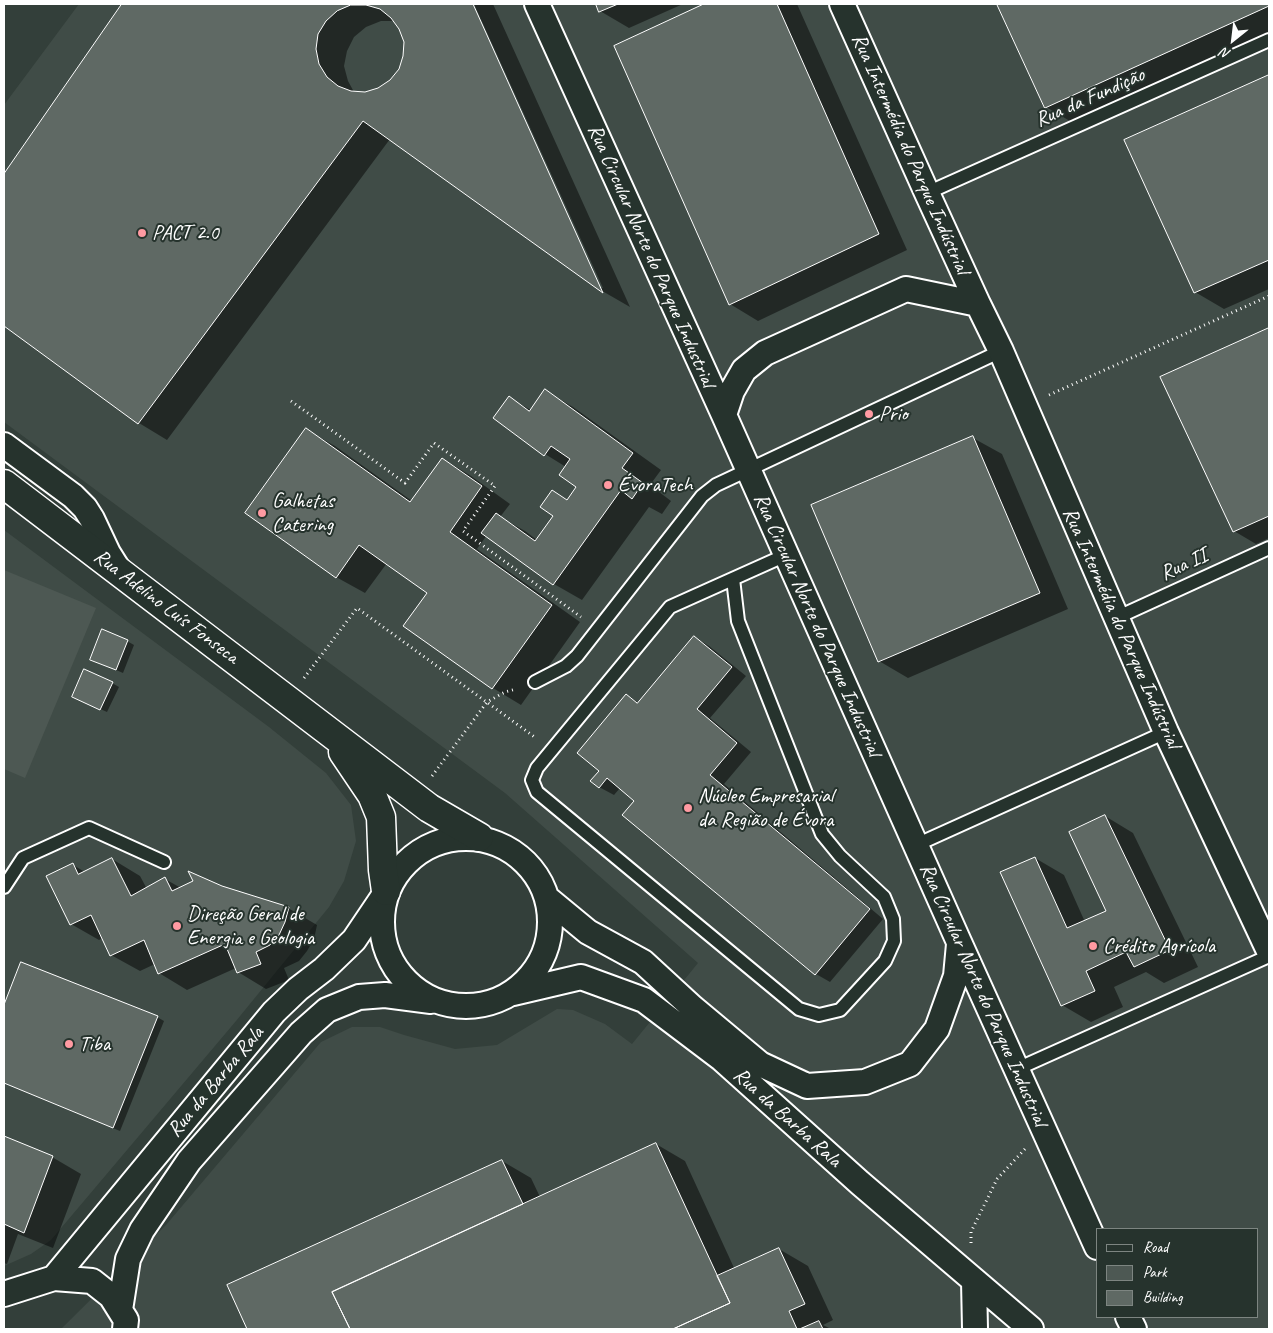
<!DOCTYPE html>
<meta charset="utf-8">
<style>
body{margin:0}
#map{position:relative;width:1273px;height:1333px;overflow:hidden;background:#333f3a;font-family:Caveat,sans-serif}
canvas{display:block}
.frame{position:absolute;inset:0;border:5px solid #fff;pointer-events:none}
.legend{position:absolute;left:1096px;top:1228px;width:162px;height:90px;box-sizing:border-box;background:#26332d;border:1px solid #7d8581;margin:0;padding:6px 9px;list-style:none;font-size:15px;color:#fff}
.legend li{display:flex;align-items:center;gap:10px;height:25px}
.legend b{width:25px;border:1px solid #7d8581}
.north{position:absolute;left:1208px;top:15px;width:50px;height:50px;-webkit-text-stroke:4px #26332d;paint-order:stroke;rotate:209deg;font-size:14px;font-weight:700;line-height:20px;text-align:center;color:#fff}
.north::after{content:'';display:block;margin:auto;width:18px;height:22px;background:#fff;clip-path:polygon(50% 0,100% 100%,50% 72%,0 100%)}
</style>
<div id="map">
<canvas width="1273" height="1333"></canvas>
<div class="frame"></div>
<ul class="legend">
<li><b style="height:6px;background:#26332d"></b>Road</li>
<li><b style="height:14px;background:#4d5853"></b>Park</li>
<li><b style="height:14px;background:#5f6964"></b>Building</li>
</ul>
<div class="north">N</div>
</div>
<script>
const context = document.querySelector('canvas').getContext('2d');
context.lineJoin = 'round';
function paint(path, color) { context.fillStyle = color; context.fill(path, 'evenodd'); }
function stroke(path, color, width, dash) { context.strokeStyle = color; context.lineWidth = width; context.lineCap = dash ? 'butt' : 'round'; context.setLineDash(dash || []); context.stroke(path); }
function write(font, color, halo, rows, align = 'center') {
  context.font = font + ' Caveat,sans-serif'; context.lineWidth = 4; context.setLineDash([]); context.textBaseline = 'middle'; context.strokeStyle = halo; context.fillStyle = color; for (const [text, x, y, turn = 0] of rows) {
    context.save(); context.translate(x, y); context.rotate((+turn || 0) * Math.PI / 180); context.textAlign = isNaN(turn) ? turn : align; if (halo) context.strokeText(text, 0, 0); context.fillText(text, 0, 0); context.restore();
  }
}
paint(new Path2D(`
 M79 4H1269V1329H61L166 1225 321 1042 352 1027H380L404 1035 455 1049 497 1045 557 1009 573 1010 605 1024 632 1044 698 963 505 793 4 422V105ZM1097 1229H1257V1317H1097Z
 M4 530 269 727 326 773 351 805 356 841 344 881 329 907 236 1021 51 1240 31 1254 4 1266Z`), '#404c47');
paint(new Path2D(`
 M4 570 96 608 25 778 4 769Z`), '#4d5853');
paint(new Path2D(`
 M124 4H472L600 288H603L474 4H493L630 307 604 292 390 139 167 440 139 423 4 324V176ZM381 21H395L400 28 405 42 404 56 400 70 391 81 379 89 365 93 354 92 348 81 344 66 347 51 354 37 366 27Z
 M597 4H683L629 28 600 11Z
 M707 4H797L907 250 758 321 730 304 615 46Z
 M998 4H1269V35L1075 124 1046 107Z
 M1269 76V289L1224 309 1195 292 1125 141Z
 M1269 329V538L1256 544 1234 531 1162 377Z
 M545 391 573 407 661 470 650 485 671 501 662 514 649 507 582 600 554 584 487 535 477 549 580 622 521 705 493 688 405 626 429 593 387 563 365 593 336 577 306 430 335 446 412 501 443 459 471 476 510 504 500 517 525 531 537 540 555 516 553 492 568 500 578 487 566 467 545 454 509 398 531 410Z
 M973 438 1002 454 1068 609 908 678 879 661Z
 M694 637 709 646 746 676 710 718 751 752 724 784 883 919 830 982 816 974 636 800 620 788 614 795 599 787 601 771 627 696 639 703Z
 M127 641 134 645 123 673 91 659Z
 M112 683 119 687 107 712 80 700Z
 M1105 816 1133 833 1198 967 1164 983 1146 972 1114 987 1123 1007 1091 1022 1062 1005 1035 858 1064 875 1085 922 1108 911Z
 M112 859 140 876 147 889 165 879 181 888 222 887 288 908 317 925 314 939 307 951 299 961 284 968 289 980 266 989 238 972 236 968 187 990 159 973 155 964 140 971 111 955 103 938 99 940 71 924 73 865 85 872Z
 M22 964 157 1017 164 1021 120 1131 4 1083V1009Z
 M4 1137 52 1157 81 1174 53 1248 18 1234 7 1264 4 1263Z
 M656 1144 685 1161 735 1270 779 1249 808 1266 833 1320 823 1325 831 1329H248L228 1285 502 1161 531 1178 540 1197Z`), '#0007');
const building = new Path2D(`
 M122 4H473L603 293 363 121 138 424 4 326V174ZM351 5H366L380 9 391 18 399 29 404 42 403 56 399 69 390 80 378 88 365 92 351 91 338 86 327 77 319 64 316 49 318 34 326 21 337 11Z
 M596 4H618L599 12Z
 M704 4H777L879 234 729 305 614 46Z
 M997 4H1269V6L1045 108Z
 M1269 75V260L1194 293 1124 140Z
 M1269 328V516L1233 532 1160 377Z
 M545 389 633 453 622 468 643 483 632 499 621 490 553 585 481 533 496 513 535 541 553 516 540 507 552 490 567 500 576 487 559 475 570 459 551 446 544 456 493 418 509 396 529 411Z
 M306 428 410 502 442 458 482 486 450 532 552 605 492 689 403 626 427 593 359 545 336 578 245 513Z
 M973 436 1040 593 878 662 811 505Z
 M102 629 128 640 116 670 90 660Z
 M694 636 732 667 697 709 737 743 710 775 870 909 815 975 622 815 634 801 607 778 599 788 590 781 599 771 577 753 626 694 637 703Z
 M84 669 113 682 100 710 72 697Z
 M1105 815 1170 950 1134 967 1126 952 1086 971 1095 991 1061 1006 1000 872 1035 857 1067 928 1106 911 1069 832Z
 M112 858 131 896 165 877 172 891 193 881 188 871 222 886 289 907 285 922 279 935 270 945 256 952 261 964 237 973 225 944 158 974 144 940 110 956 91 915 70 925 46 876 73 863 78 874Z
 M21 962 158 1016 113 1128 4 1083V1005Z
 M4 1136 53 1156 24 1233 4 1224Z
 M656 1143 730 1303 673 1329H350L332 1292Z
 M502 1160 523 1204 332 1292 350 1329H247L227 1285Z
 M779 1248 805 1304 789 1311 797 1329H673L730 1303 717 1276Z
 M819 1321 823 1329H800Z`);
paint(building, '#5f6964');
stroke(building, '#fff', 1);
const lane = new Path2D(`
 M927 193 1269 40
 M733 579 738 621 822 834 840 856 884 897 893 919 894 941 885 961 840 1010 819 1015 799 1009 537 792 532 780 537 768 670 607 786 555
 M1116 618 1269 548
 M535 682 566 666 577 656 702 496 716 485 1001 351
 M916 845 1166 732
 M4 887 23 858 89 828 164 862
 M1017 1069 1269 956`);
const street = new Path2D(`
 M537 4 724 415 959 942 1097 1247
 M842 4 927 193 978 304
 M724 415 732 391 744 370 765 353 906 289 978 304 1001 351 1166 732 1269 951
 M4 445 73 496 85 508 92 519 108 553 118 569
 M382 922a84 84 0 1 1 168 0a84 84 0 1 1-168 0Z
 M548 899 588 932 643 962 693 1008 760 1064 807 1086 865 1082 910 1064 937 1029 956 976 959 944
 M513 993 581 977 644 1000 722 1059 860 1183 1031 1329
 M54 1278 274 1012 298 989 324 969 354 940 383 897
 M974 1281 975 1329
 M4 1294 54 1278 92 1281 111 1296 126 1320 125 1329
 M120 1310 128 1259 142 1230 189 1161 301 1033 327 1010 359 997 385 995 431 1001
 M1128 1317 1134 1329`);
const secondary = new Path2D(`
 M4 484 429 808 479 837
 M343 752 372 795 381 817 383 870 386 891`);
stroke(lane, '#fff', 16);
stroke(street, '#fff', 28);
stroke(secondary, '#fff', 31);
stroke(new Path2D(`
 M1049 395 1269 296
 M291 401 405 483 434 443 495 486 463 531 581 617
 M304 678 357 608 536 738
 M432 776 487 702 505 692 516 689
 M971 1243V1232L997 1179 1025 1149`), '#fff', 3, [1, 4]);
stroke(lane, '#26332d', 12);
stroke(street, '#26332d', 24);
stroke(secondary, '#26332d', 28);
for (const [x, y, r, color] of [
 [142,233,5,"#ff9aa2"],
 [869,414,5,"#ff9aa2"],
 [608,485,5,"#ff9aa2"],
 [262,513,5,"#ff9aa2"],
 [688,808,5,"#ff9aa2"],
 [177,926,5,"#ff9aa2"],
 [1093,946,5,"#ff9aa2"],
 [69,1044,5,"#ff9aa2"]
]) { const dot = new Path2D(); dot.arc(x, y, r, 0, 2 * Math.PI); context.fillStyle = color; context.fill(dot); stroke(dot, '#26332d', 2); }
write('21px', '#fff', '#26332d', [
 ["Rua da Fundição",1090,98,-24],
 ["Rua Intermédia do Parque Indústrial",910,154,66],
 ["Rua Circular Norte do Parque Industrial",651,256,66],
 ["Rua II",1184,565,-25],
 ["Rua Adelino Luís Fonseca",166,607,37],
 ["Rua Circular Norte do Parque Industrial",817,625,66],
 ["Rua Intermédia do Parque Indústrial",1121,628,66],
 ["Rua Circular Norte do Parque Industrial",983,995,66],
 ["Rua da Barba Rala",216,1082,-50],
 ["Rua da Barba Rala",787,1118,42]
]);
write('21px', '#fff', '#26332d', [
 ["PACT 2.0",152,233],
 ["Prio",879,414],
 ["ÉvoraTech",618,485],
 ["Galhetas",272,501],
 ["Catering",272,525],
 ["Núcleo Empresarial",698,796],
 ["da Região de Évora",698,820],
 ["Direção Geral de",187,914],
 ["Energia e Geologia",187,938],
 ["Crédito Agrícola",1103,946],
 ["Tiba",79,1044]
], 'left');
</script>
